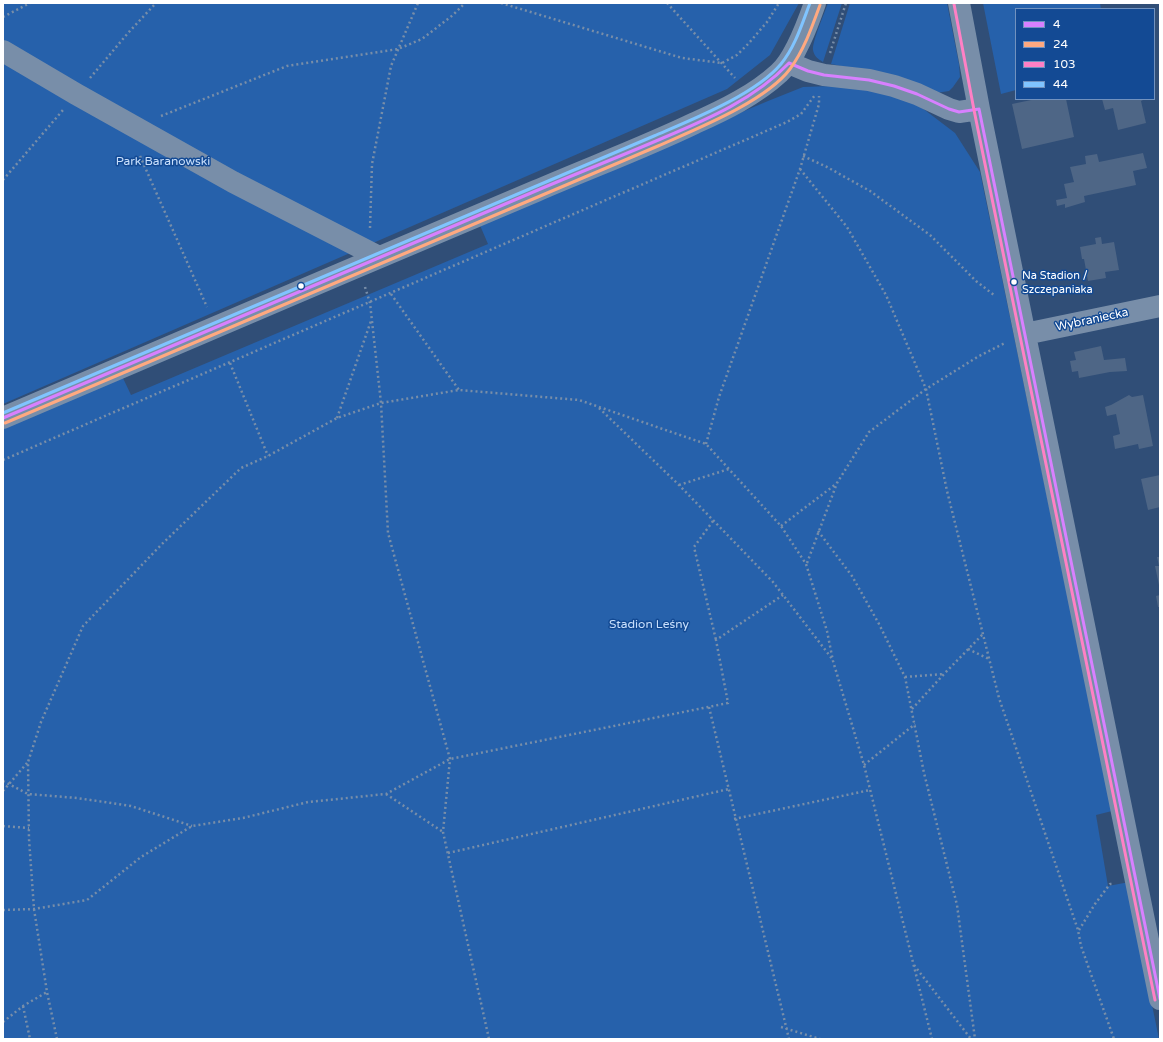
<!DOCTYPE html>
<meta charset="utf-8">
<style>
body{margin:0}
#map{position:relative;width:1163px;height:1042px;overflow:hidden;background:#304e77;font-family:"Varela Round",sans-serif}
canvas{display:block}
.frame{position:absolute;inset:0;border:4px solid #fff;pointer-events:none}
.legend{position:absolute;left:1015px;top:8px;width:140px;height:92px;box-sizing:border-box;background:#134a94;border:1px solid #7192bf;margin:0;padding:5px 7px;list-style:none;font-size:12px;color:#fff}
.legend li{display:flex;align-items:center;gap:8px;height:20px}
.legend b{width:20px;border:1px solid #7192bf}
</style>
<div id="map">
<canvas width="1163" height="1042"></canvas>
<div class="frame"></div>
<ul class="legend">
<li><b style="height:5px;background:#d880ff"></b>4</li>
<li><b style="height:5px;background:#ffa980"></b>24</li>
<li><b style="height:5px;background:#ff80c5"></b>103</li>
<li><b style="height:5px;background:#80c4ff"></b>44</li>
</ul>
</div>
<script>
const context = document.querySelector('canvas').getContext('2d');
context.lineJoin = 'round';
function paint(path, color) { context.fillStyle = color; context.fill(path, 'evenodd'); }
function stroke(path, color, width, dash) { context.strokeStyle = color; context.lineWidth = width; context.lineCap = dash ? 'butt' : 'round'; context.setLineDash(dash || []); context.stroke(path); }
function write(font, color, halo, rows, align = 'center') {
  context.font = font + ' "Varela Round",sans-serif'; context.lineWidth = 3; context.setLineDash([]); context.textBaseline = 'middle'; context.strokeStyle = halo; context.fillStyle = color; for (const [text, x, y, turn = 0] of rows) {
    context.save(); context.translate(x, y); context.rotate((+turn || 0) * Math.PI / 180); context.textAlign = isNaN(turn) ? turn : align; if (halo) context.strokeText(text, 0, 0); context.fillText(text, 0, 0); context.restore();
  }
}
paint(new Path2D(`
 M3 3H799L770 55 727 89 3 404Z
 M828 3H842L823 62C818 59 814 56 813 50 812 42 825 12 828 3Z
 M850 3H947L959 64 960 77 953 87 949 91 936 93 882 74 831 64Z
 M983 3H1100L1101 9H1016V90L1001 94Z
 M832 86 876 91 917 104 955 133 980 172 1112 811 1096 815 1108 886 1124 883H1127L1159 1039H3V429L122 376 131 395 488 244 479 223 768 101 803 87Z`), '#2661ab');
paint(new Path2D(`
 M1036 99H1066L1074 137 1022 149 1012 104Z
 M1102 99H1145L1141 101 1146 123 1118 130 1113 108 1105 110Z
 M1143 153 1147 168 1133 171 1136 185 1084 196 1085 202 1065 208V204L1057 206 1056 200 1067 198 1064 184 1074 182 1070 167 1086 164 1085 156 1097 154 1099 162Z
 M1101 237 1102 244 1114 242 1119 270 1105 272 1106 278 1088 281 1084 259H1082L1080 247 1096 244 1095 238Z
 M1101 346 1104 360 1125 358 1127 371 1110 372 1079 378 1078 371 1072 372 1070 361 1076 360 1074 352Z
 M1129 395 1132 397 1143 395 1153 446 1139 449 1138 444 1115 449 1113 436 1120 434 1116 414 1107 416 1105 407 1111 405Z
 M1160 475V507L1148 510 1141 479Z
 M1157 557H1160L1159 585 1155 566H1159Z
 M1160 595V607H1158L1156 596Z`), '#4e6686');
stroke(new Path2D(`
 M501 3 682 58 722 63 737 55 749 43 767 22 779 3
 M667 3 735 78
 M3 17 30 3
 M830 53 846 3
 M90 78 128 33 156 3
 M161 116 287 66 398 49 422 39 453 15 465 3
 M140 156 207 307
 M803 156 827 167 870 191 930 235 976 281 994 295
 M800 169 847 227 886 295 926 389 947 491 999 698 1078 930 1081 946 1114 1039
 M3 180 63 110
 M370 228 372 164 391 66 418 3
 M365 287 370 303 381 403 388 533 450 759 443 832 489 1039
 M391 294 459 390
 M230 363 268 456
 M599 408 679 485 773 582 833 660
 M337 418 371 321
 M706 444 719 397 800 169 819 104V96
 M3 460 787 122 801 114 815 95
 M679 485 729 469
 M713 521 694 547 716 640
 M781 526 836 484
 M818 531 852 576 879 624 905 677 924 773 957 905 975 1039
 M807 563 837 483 869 432 926 389 979 356 1005 343
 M968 649 989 659
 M905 677 944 674
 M709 707 789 1039
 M912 709 944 674 983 634
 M864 765 915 724
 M3 781 28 794 77 798 131 806 192 826
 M3 791 27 763
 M386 794 443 832
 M734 819 870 790
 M3 826 29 828
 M448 853 729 789
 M3 910 34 909 87 900 141 857 192 826 243 818 308 802 386 794 450 759 728 703 716 640 783 595
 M1079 930 1095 904 1110 884H1114
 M914 965 971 1039
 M23 1006 30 1039
 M3 1022 23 1006 47 992
 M781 1027 820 1039
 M57 1039 47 992 34 909 29 839 28 762 41 722 83 626 162 544 241 468 268 456 337 418 381 403 459 390 579 400 706 444 781 526 806 564 827 631 833 661 864 765 932 1039`), '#788ea9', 2.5, [2, 3]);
stroke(new Path2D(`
 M959 3 979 109 1160 999
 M3 51 76 94 233 182 379 257
 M789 63 808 71 824 75 869 80 894 86 917 94 949 109 959 112 979 109
 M1025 334 1160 306
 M3 418C181 342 358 266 536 191 589 168 643 148 695 123 724 110 755 95 779 73 795 59 808 23 815 3`), '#788ea9', 22);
stroke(new Path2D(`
 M789 63 808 71 824 75 869 80 894 86 917 94 949 109 959 112 979 109
 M979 109 1160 999
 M3 418C179 343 355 268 531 193 575 174 619 157 663 138 708 119 755 99 789 63`), '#d880ff', 3);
stroke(new Path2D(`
 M5 423 658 146C696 129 765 102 790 69 804 50 812 27 820 5`), '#ffa980', 3);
stroke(new Path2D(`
 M954 4 974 110 1155 1000`), '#ff80c5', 3);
stroke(new Path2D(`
 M3 413 654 136C691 120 755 95 781 64 795 47 802 24 810 3`), '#80c4ff', 3);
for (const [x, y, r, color] of [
 [1014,282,3.5,"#fff"],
 [301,286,3.5,"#fff"]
]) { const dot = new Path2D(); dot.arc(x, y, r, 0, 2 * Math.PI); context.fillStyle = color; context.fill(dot); stroke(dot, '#134a94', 1.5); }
write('11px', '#fff', '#134a94', [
 ["Na Stadion /",1022,276],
 ["Szczepaniaka",1022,290]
], 'left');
write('12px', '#c9e0fd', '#134a94', [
 ["Park Baranowski",163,162],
 ["Stadion Leśny",649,625]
]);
write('12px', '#fff', '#134a94', [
 ["Wybraniecka",1092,320,-12]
]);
</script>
